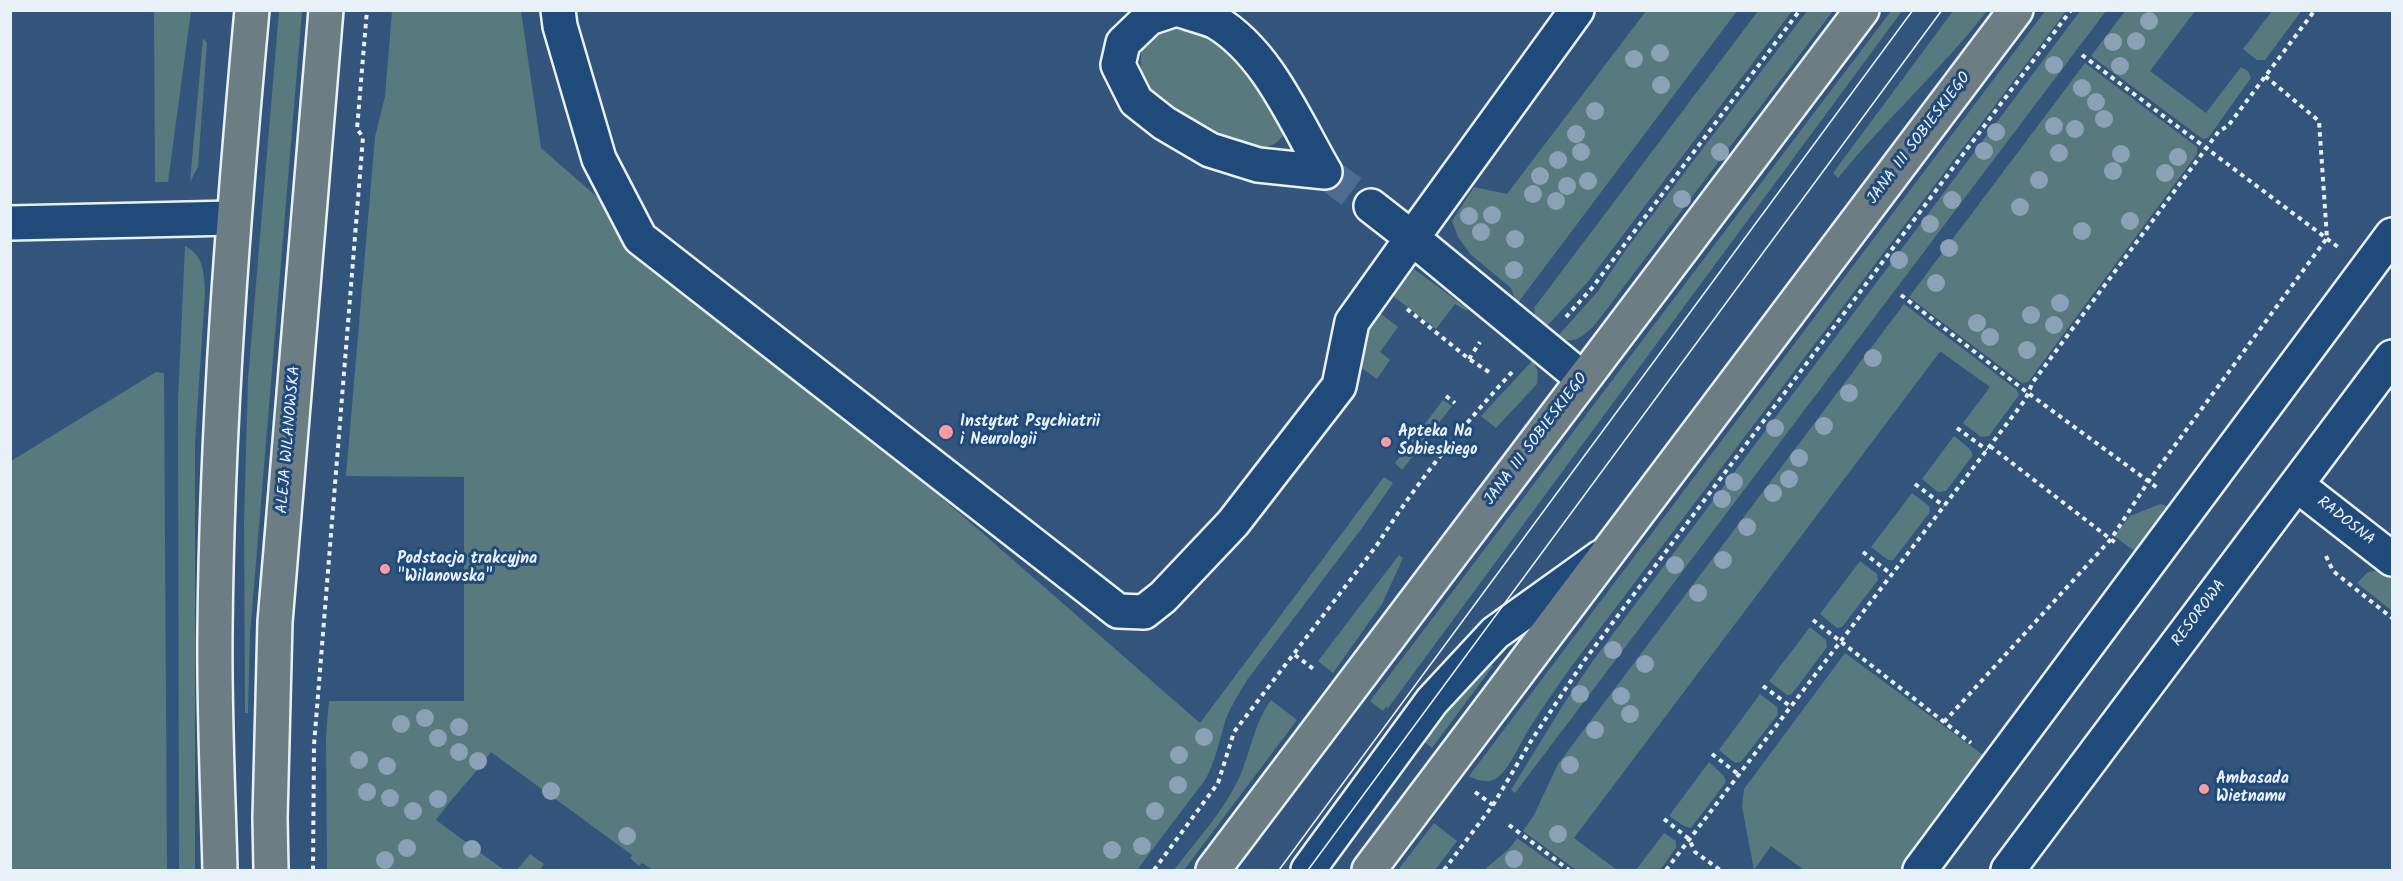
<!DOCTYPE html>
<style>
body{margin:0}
#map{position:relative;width:2403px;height:881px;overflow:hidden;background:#33557c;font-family:Kalam,sans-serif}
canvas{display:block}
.frame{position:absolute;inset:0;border:12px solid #e8f1f8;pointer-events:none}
</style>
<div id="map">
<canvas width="2403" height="881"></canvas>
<div class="frame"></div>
</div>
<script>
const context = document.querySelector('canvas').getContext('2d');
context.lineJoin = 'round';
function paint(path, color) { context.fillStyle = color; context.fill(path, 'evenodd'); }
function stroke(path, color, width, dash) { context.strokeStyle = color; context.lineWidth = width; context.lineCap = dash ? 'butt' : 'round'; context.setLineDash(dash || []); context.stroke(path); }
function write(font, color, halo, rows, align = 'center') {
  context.font = font + ' Kalam,sans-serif'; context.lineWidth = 6; context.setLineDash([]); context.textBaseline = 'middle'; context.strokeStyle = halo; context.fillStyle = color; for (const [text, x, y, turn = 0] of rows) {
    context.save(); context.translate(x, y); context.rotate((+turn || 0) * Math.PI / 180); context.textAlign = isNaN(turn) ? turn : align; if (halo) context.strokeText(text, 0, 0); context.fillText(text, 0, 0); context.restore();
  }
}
paint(new Path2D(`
 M154 11H191L168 182H155Z
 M279 11H302L250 634 248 713H245L244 522 248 379Z
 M392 11H521L541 148 1200 723 1384 477 1393 483 1362 528 1247 680C1239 694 1230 707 1225 722 1219 742 1215 762 1205 780L1137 870H653L642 863 639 866 630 858 632 855 491 752C474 776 453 796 436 820L504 870H327L326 735 329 701H464V477L346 476 375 137 385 96Z
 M1646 11H1737L1517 304 1511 288 1470 254 1458 237 1452 221 1474 187 1507 194Z
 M1758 11H1792L1586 284 1546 327 1536 319 1534 308Z
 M1807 11H1833L1594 326C1582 337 1574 345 1557 337L1598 291 1625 251Z
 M1891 11H1902L1388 708 1386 707 1383 711 1370 701Z
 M1953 11H1987C1941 70 1885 120 1838 178L1833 173Z
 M2045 11H2066L1577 659C1560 682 1544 705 1529 729 1521 741 1508 773 1495 779 1486 784 1477 780 1469 776Z
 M2080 11H2106L1515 793 1511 790 1563 705 1592 662Z
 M2125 11H2195L2150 71 2206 113 2241 67 2248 71 2251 78 2208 138 2203 139 2091 56Z
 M2272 11H2299L2300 13 2265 60H2257L2243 49Z
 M1174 19 1201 27 1255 68 1288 125C1278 157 1250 147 1226 139 1218 136 1207 134 1200 130 1189 123 1157 99 1149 89 1137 74 1138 42 1153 29 1158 24 1168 22 1174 19Z
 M203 38 207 43 198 167 190 182Z
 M2085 63 2197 147V154L2028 382 2022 383 1909 297Z
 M185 246C204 256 204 272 205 293L195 443V870H179L178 400Z
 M1414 269 1468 309 1467 311 1455 304 1436 329 1393 296Z
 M1904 304 2017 390 2019 395 1989 436 1981 437 1963 423 1990 387 1941 352 1939 353 1574 838 1617 870H1576L1523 831 1534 815 1558 764Z
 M1376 310 1398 327 1380 352 1390 360 1377 379 1359 366 1356 346Z
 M1533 360 1538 372 1537 384 1496 428 1481 416Z
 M156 372 164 373 167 870H11V461Z
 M1443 400 1452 406 1402 470 1395 463Z
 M1954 436 1970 449 1973 455 1946 491 1938 492 1922 479Z
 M1912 493 1929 506 1930 512 1893 560H1888L1871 547Z
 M2160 504 2166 506 2167 516 2140 550H2133L2114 536 2130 516Z
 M1399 555 1403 558 1382 604 1333 673 1318 661Z
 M1860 561 1877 574 1878 580 1842 627 1837 628 1820 614Z
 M2380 570 2392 579V611L2357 583 2368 572Z
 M1810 627 1826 640 1827 647 1792 694 1787 695 1769 681Z
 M1845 653 1987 758 1903 870H1804L1771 846 1754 870 1742 806 1744 789Z
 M1489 663 1493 666 1432 748 1422 740Z
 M1760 694 1777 707 1778 714 1741 762 1735 763 1719 750Z
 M1271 700 1297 720 1184 870H1174C1197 840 1224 811 1240 776 1251 750 1254 724 1271 700Z
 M1709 762 1724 776 1726 782 1691 828 1684 826 1669 816Z
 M1434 823 1457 841 1435 870H1398Z
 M1664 833 1676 841V848L1660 870H1636Z
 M1517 838 1562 870H1484L1510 848Z
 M530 854 544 864 540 870H517Z`), '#58797e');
stroke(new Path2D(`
 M1325 172 1371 206`), '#4e6c8f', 33, [33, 16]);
const minor = new Path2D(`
 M558 10 560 26 599 159 640 238 1118 611 1144 612 1163 597 1233 523 1339 386 1352 322 1412 238 1371 206
 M1173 10 1149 18 1123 43 1118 65 1136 101 1164 123 1210 150 1258 165 1325 172
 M1180 10C1191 14 1205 17 1216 22 1268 53 1295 121 1325 172
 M1577 10 1412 238 1583 379
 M10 223 233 218
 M2297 485 2392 559
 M1308 870 1432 701 1495 633 1601 557
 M1920 870 2392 235
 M2008 870 2392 357`);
const major = new Path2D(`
 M220 870C218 791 214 710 215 630 217 423 233 217 252 10
 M271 870 270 818 275 622 326 10
 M1213 870 1862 10
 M1369 870 2016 10`);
stroke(minor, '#e8f1f8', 38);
stroke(major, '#e8f1f8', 38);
stroke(new Path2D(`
 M2082 55 2338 247
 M1901 295 2028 393 2159 489
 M1407 309 1469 359 1489 372
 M1566 317 1592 288 1800 10
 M1469 359 1480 342
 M1446 396 1455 403
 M1957 428 1987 450
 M1990 446 2117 544
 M1915 484 1944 506
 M1863 552 1891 574
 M2326 556 2333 571 2392 618
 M1813 620 1971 743
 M1295 655 1316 671
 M1763 686 1790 706
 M1944 722 2111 539 2148 482 2327 238 2319 121 2265 76
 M1712 754 1738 774
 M1475 792 1493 805
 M1664 819 1689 839 1695 852 1720 870
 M1509 825 1569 870
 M313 870 314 745 363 137 357 129 367 10
 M1154 870 1218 783 1234 732 1377 545C1417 482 1464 424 1514 370
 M1444 870 1493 805 1531 741 1584 661 2071 10
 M1666 870 2025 400 2033 382 2219 131 2228 126 2315 10`), '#e8f1f8', 4, [4.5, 4.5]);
stroke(minor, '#1f4a7a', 33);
stroke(major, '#6c7e84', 33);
stroke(new Path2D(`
 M1279 870 1913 10
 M1308 870 1942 10`), '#e8f1f8', 1.5);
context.fillStyle = '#8aa1b6';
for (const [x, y] of [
 [2149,21],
 [2136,41],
 [2113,42],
 [1660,53],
 [1634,59],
 [2054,65],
 [2120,66],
 [1661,85],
 [2082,88],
 [2096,102],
 [1595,111],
 [2104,119],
 [2054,126],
 [2075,129],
 [1996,132],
 [1576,134],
 [1984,151],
 [1581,152],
 [1720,152],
 [2059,153],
 [2121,154],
 [2178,157],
 [1558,160],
 [2113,171],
 [2165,173],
 [1540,176],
 [2039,180],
 [1588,181],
 [1567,186],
 [1533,194],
 [1682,199],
 [1952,200],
 [1556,201],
 [2020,207],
 [1492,215],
 [1469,216],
 [2130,221],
 [1930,224],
 [2082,231],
 [1481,232],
 [1515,239],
 [1949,248],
 [1899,260],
 [1514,270],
 [1936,283],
 [2060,303],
 [2031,315],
 [1977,323],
 [2054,325],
 [1990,337],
 [2027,350],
 [1873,358],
 [1849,393],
 [1824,426],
 [1775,428],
 [1799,458],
 [1789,479],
 [1734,482],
 [1773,493],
 [1722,499],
 [1747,527],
 [1723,560],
 [1675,565],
 [1698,593],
 [1613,650],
 [1645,664],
 [1580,694],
 [1621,696],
 [1630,714],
 [425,718],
 [401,724],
 [459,727],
 [1595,730],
 [1204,737],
 [438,738],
 [459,752],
 [1179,755],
 [359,760],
 [478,761],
 [1570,765],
 [387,766],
 [1178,785],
 [551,791],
 [367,792],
 [390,798],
 [438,799],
 [413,811],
 [1155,811],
 [1558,834],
 [627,836],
 [1142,846],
 [407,848],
 [472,849],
 [1112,850],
 [1514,859],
 [385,860]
]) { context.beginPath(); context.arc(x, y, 9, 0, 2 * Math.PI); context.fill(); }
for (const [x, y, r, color] of [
 [946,432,8,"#ff9aa2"],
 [1386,442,6,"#ff9aa2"],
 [385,569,6,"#ff9aa2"],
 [2204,789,6,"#ff9aa2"]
]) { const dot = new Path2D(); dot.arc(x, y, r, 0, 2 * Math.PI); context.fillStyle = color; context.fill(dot); stroke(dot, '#1f4a7a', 2); }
write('16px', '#e8f1f8', '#1f4a7a', [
 ["JANA III SOBIESKIEGO",1920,139,-53],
 ["ALEJA WILANOWSKA",290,440,-85],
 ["JANA III SOBIESKIEGO",1537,440,-53],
 ["RADOSNA",2345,522,38],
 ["RESOROWA",2200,614,-53]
]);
write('bold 16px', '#e8f1f8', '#1f4a7a', [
 ["Instytut Psychiatrii",960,423],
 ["i Neurologii",960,441],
 ["Apteka Na",1398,433],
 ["Sobieskiego",1398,451],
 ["Podstacja trakcyjna",397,560],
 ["\"Wilanowska\"",397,578],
 ["Ambasada",2216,780],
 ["Wietnamu",2216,798]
], 'left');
</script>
